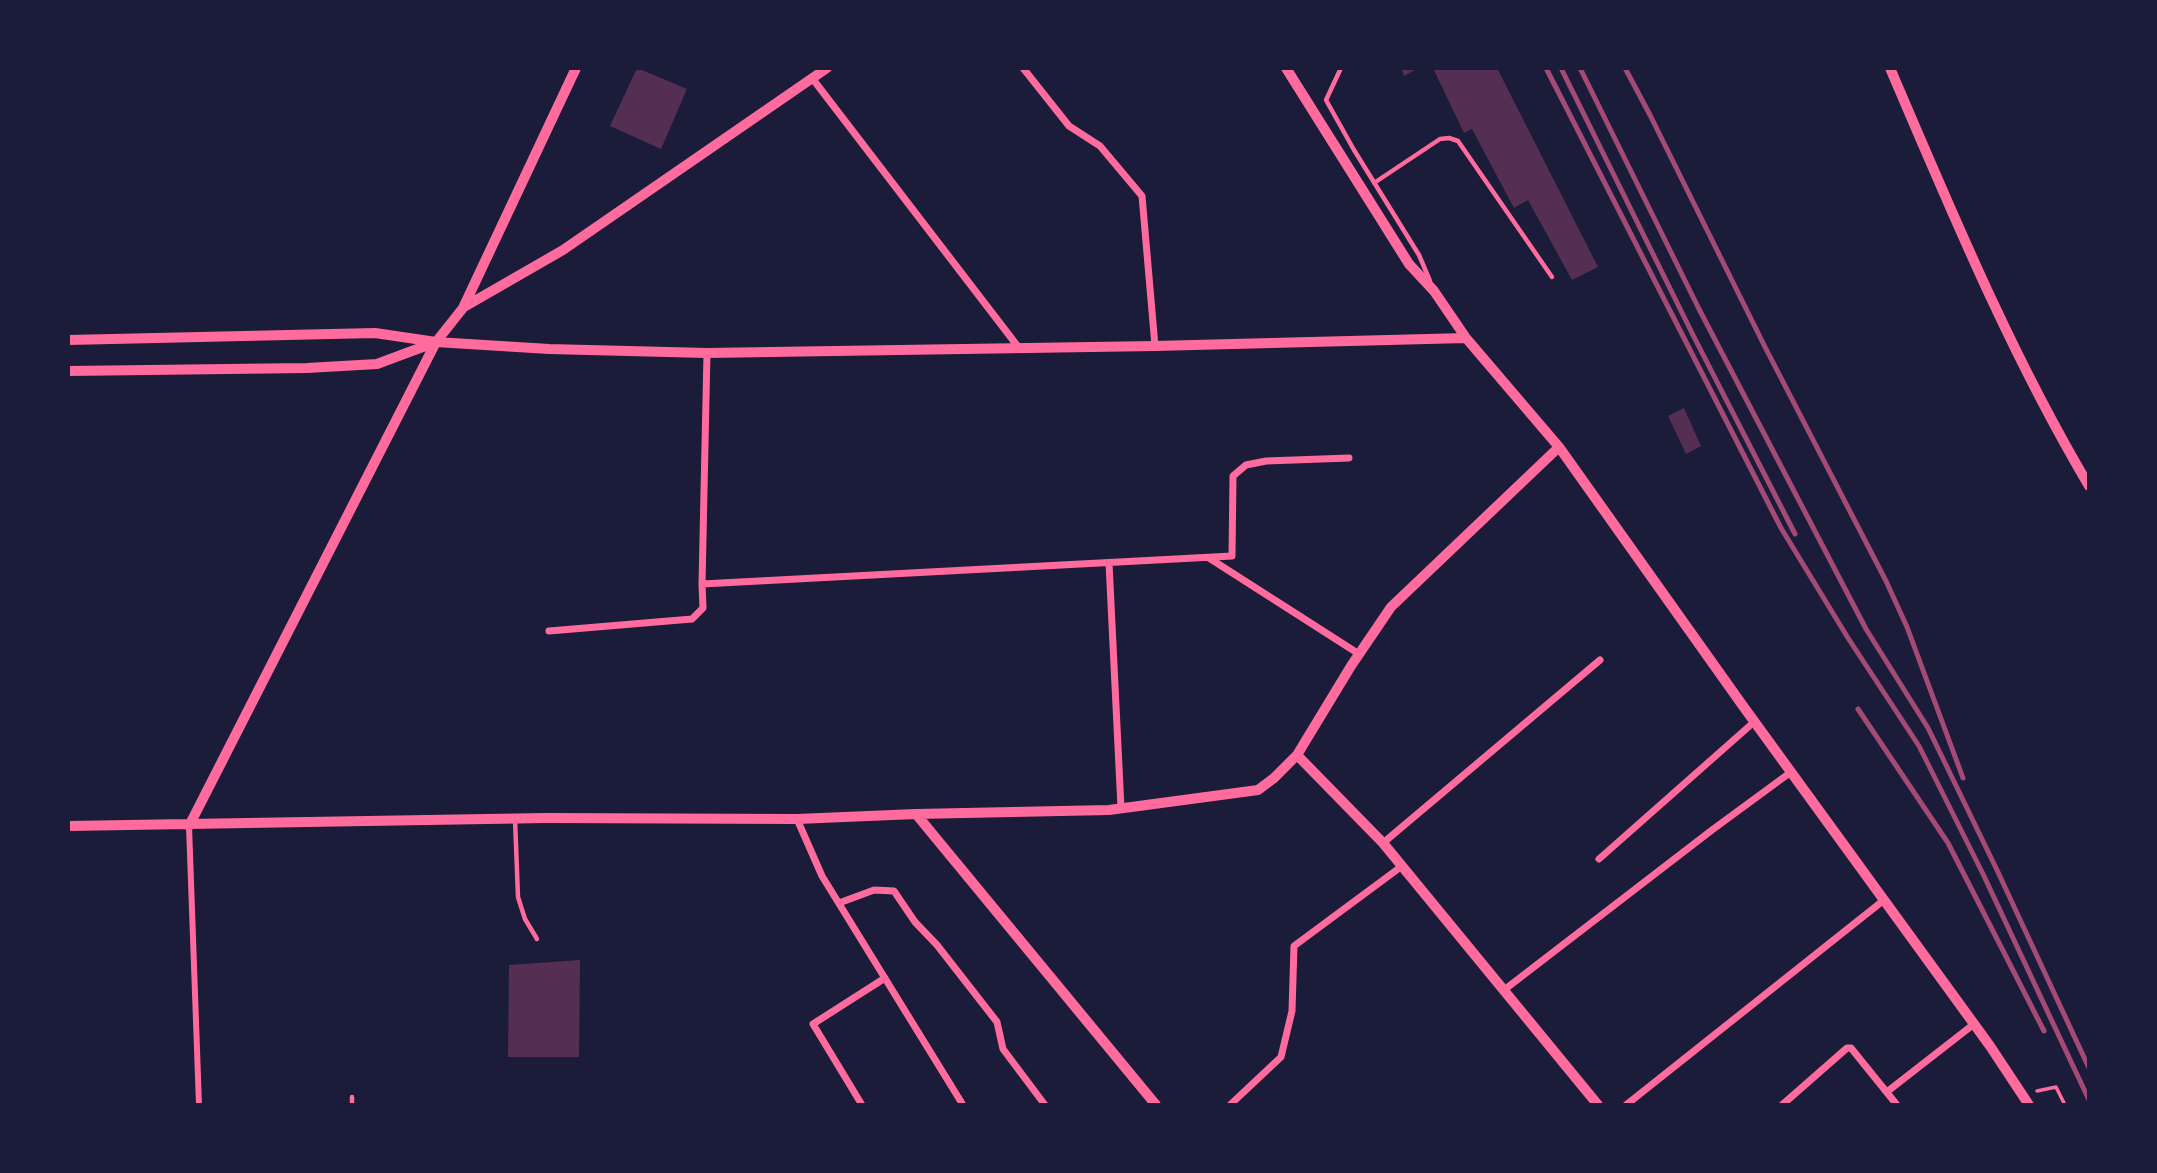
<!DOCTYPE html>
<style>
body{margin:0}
#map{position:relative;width:2157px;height:1173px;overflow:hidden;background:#1b1b3a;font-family:"Times New Roman",serif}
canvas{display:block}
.frame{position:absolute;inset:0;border:70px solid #1b1b3a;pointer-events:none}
</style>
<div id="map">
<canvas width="2157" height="1173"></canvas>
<div class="frame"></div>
</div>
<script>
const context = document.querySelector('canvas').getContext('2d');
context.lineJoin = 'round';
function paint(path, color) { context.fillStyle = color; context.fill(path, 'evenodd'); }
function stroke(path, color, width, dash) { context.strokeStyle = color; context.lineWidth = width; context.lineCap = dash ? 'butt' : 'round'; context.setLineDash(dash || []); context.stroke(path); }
paint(new Path2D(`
 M637 68 687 89 661 149 610 126Z
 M1401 68H1419L1404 76Z
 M1433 68H1497L1598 267 1572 280 1528 200 1514 208 1472 129 1464 133Z
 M1684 408 1701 446 1686 454 1668 416Z
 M580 960 579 1057H508L509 965Z`), '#542f53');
stroke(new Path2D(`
 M2037 1091 2056 1087 2065 1105`), '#ff6b9d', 3.5);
stroke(new Path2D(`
 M1341 68 1326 100 1354 150 1419 255 1430 281
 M1374 183 1440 139 1449 138 1458 141 1552 277
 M515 819 518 897 525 919 537 939
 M352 1097V1105`), '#ff6b9d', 4.5);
stroke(new Path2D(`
 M189 826 199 1105`), '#ff6b9d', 6);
stroke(new Path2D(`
 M1023 68 1069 126 1100 146 1142 196 1155 346
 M812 78 1019 348
 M1209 558 1359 654
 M1109 563 1121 808
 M702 584 1232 556 1233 476 1246 465 1266 461 1349 458
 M549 631 692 619 703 608 702 584 707 353
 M797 819 822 876 963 1105
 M1383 843 1600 660
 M1599 859 1754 722
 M839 903 874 890 894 891 915 922 937 945 997 1022 1003 1049 1045 1105
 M1504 990 1712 830 1791 772
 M1888 1091 1974 1024
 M862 1105 813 1024 885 978
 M1230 1105 1281 1057 1292 1011 1294 946 1402 866
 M1626 1105 1884 900
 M1782 1105 1847 1048H1851L1897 1105`), '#ff6b9d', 7);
stroke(new Path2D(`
 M1286 68 1409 264 1434 291 1466 338 1559 447 1743 706 1990 1046 2029 1105
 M1890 68C1951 210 2010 353 2089 486
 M464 307 563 250 827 68
 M68 340 375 333 436 342 549 349 707 353 1155 346 1466 338
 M68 371 307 368 377 364 436 342 463 308 576 68
 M1297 755 1383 843 1598 1105
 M916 814 1156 1105
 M68 826 546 818 797 819 916 814 1109 810 1258 790 1274 778 1297 755 1351 666 1391 607 1559 447
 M189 826 436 342`), '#ff6b9d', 10);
stroke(new Path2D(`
 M1546 68 1781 528 1848 638 1919 746 1983 874 2089 1100
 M1561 68 1694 337 1795 534
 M1580 68 1699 309 1866 629 1928 728 1997 870 2089 1068
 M1625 68 1650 115 1765 347 1886 581 1907 627 1963 778
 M1858 709 1948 843 2044 1031`), '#a44b75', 5);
</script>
